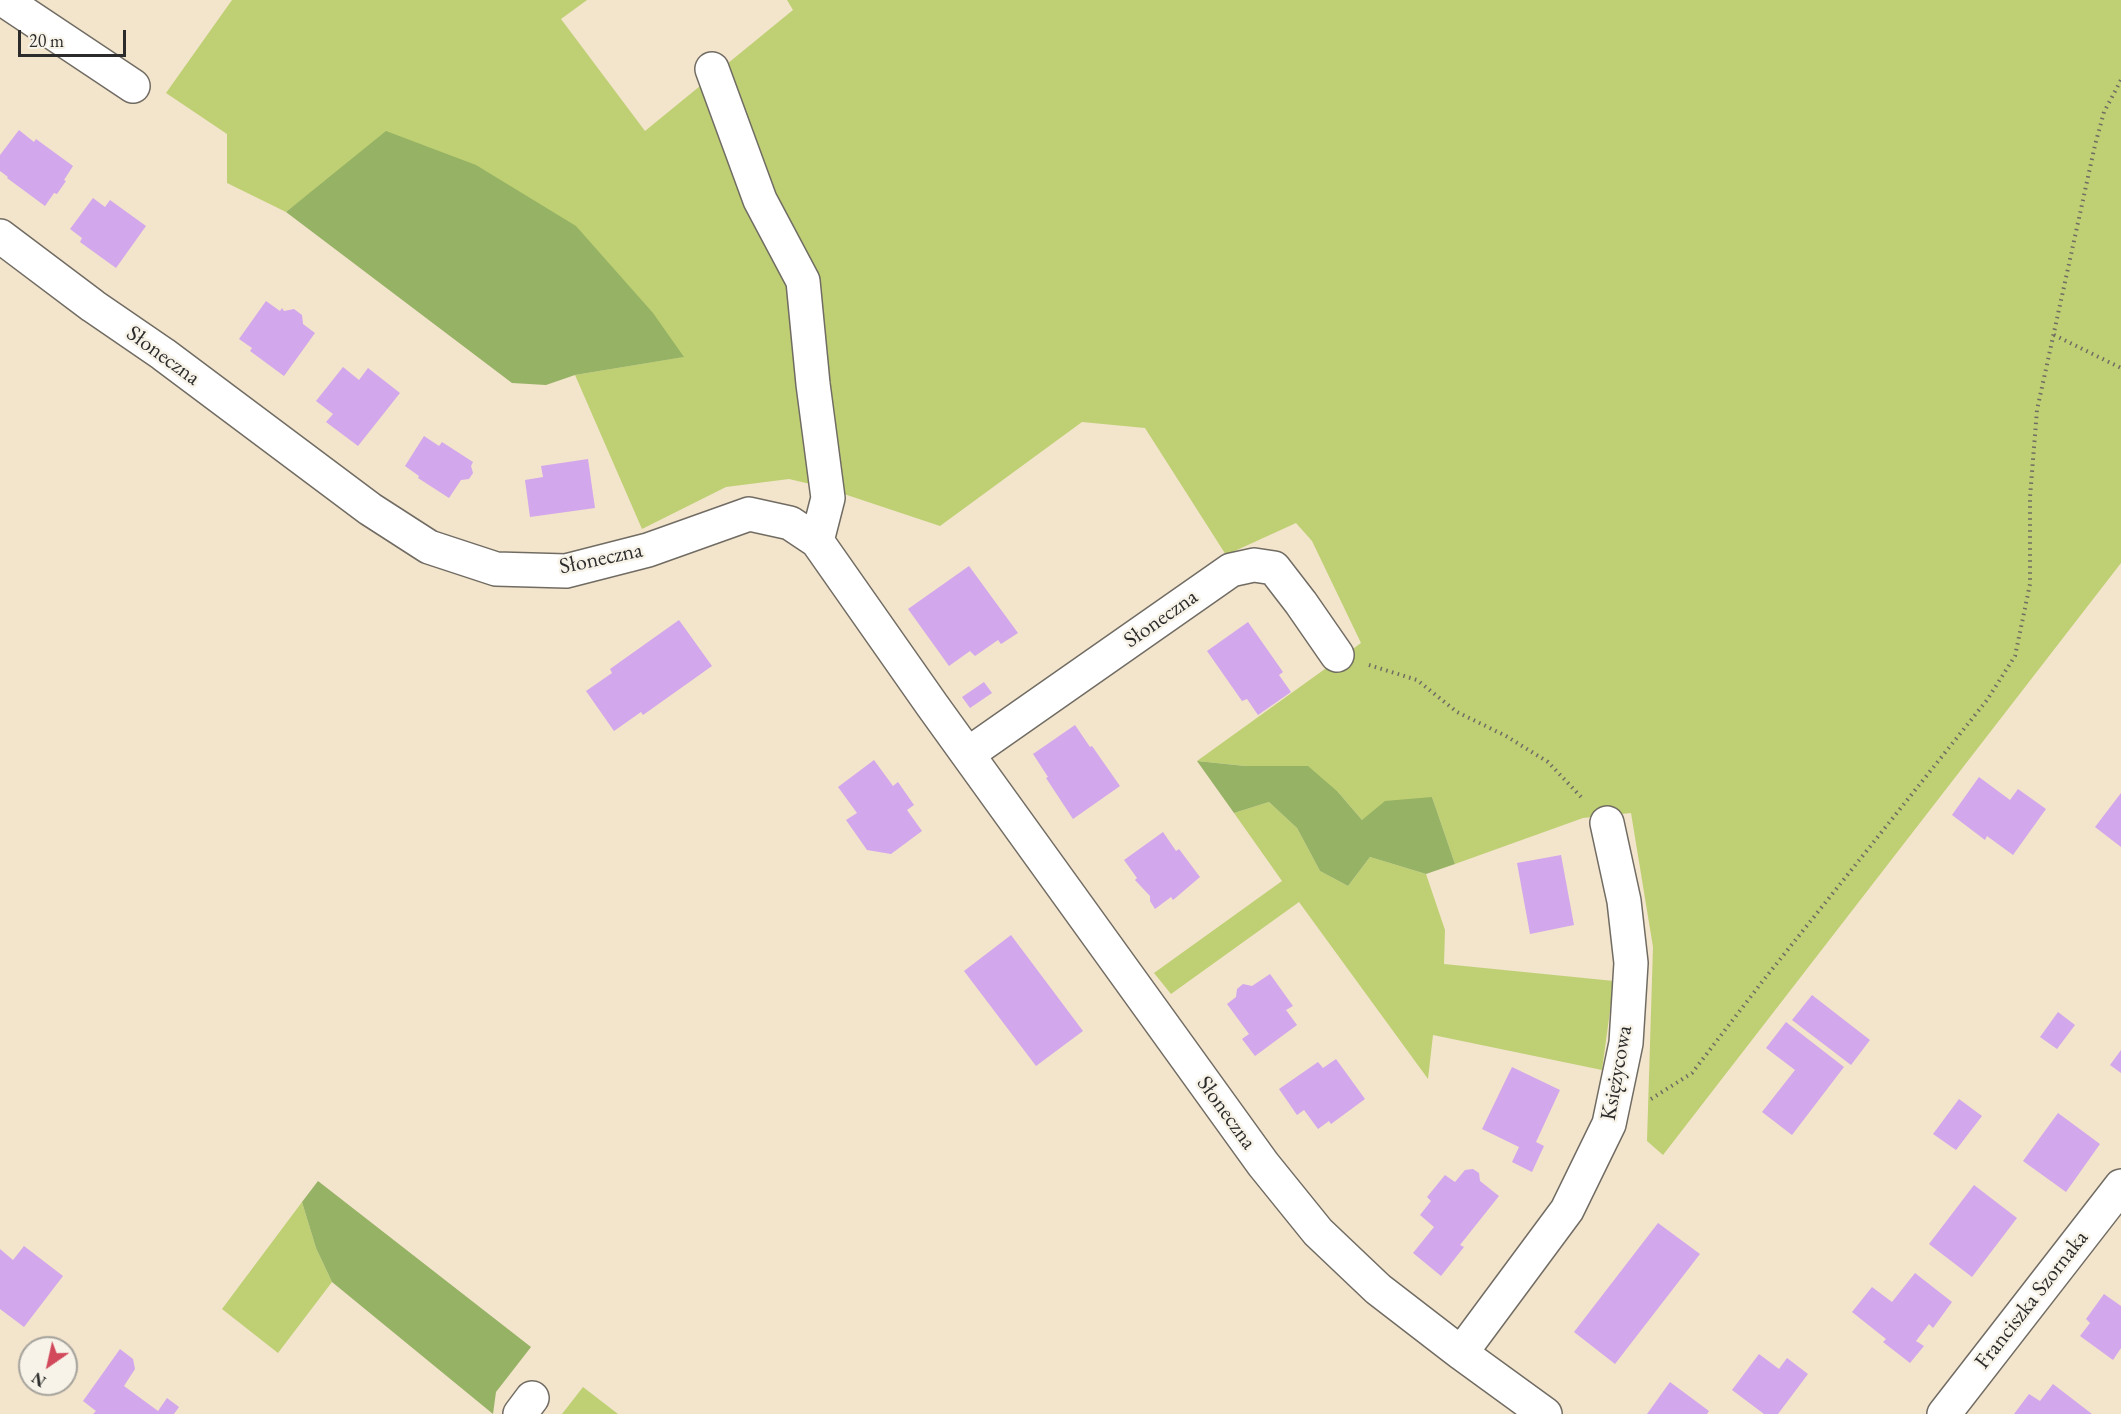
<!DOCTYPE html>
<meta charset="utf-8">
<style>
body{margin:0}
#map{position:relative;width:2121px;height:1414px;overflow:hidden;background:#f3e4cc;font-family:"EB Garamond",serif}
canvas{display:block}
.north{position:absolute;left:18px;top:1336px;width:60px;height:60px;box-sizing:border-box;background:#f7f3e8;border:2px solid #a5a39c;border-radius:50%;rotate:214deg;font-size:16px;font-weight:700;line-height:24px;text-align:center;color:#2b2b2b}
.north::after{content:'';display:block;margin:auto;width:21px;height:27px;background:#d1495b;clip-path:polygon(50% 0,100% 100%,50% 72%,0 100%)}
.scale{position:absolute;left:18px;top:30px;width:108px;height:27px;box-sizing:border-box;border:3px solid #2b2b2b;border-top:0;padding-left:8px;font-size:18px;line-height:21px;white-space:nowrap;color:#2b2b2b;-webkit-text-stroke:4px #f7f3e8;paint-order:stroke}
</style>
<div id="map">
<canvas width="2121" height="1414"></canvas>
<div class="north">N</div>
<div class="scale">20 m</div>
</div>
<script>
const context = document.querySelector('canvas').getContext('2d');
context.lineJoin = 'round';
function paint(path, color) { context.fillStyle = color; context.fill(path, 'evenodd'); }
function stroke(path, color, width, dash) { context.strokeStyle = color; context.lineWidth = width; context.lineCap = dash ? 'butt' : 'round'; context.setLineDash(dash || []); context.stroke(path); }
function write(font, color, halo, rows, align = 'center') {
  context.font = font + ' "EB Garamond",serif'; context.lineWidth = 5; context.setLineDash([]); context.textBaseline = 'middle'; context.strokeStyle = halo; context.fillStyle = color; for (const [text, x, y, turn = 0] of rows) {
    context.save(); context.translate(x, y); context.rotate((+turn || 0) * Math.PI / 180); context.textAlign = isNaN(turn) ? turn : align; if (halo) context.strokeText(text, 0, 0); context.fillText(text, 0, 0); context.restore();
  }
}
paint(new Path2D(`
 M232 0H587L561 19 645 131 793 10 787 0H2121V563L1663 1155 1647 1141 1653 947 1631 813 1583 818 1455 864 1432 797 1362 820 1338 792 1245 766 1197 761 1361 643 1312 541 1296 523 1226 555 1145 428 1082 422 940 526 823 487 789 479 726 487 642 529 575 375 683 357 321 185 286 212 227 183V134L166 93Z
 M1269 802 1297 828 1320 871 1348 886 1370 857 1426 874 1445 930 1444 964 1614 981 1602 1070 1433 1035 1428 1079 1299 902 1171 994 1154 973 1282 881 1234 813Z
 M302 1202 316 1248 332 1282 278 1353 222 1309Z
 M583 1387 618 1414H562Z`), '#bed073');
paint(new Path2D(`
 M386 131 476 165 576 226 653 313 684 357 575 375 546 385 512 383 286 212Z
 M1197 761 1245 766H1308L1338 792 1362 820 1385 801 1432 797 1455 864 1426 874 1370 857 1348 886 1320 871 1297 828 1269 802 1234 813Z
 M318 1181 531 1347 496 1392 493 1414 332 1282 316 1248 302 1202Z`), '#96b265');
paint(new Path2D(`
 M19 130 34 142 36 139 73 166 64 180 66 181 57 194 54 193 45 206 7 178 8 177 0 171V155Z
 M93 198 105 207 110 200 146 226 116 268 80 242 82 238 70 229Z
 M266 301 280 311 282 308 284 311 294 309 302 315 303 324 315 333 284 376 250 351 252 348 239 339Z
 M343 367 359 380 368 368 400 393 358 446 326 422 333 414 316 401Z
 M424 436 439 446 442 442 473 462 471 466 473 473 469 479 461 480 449 498 418 478 419 476 405 466Z
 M588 459 595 508 530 517 525 480 543 477 541 466Z
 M969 566 1018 633 1001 644 998 640 975 656 970 651 949 666 908 609Z
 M679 620 712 666 643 715 641 712 614 731 586 691 612 673 610 669Z
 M1248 622 1283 672 1279 675 1291 692 1258 715 1247 699 1242 701 1207 651Z
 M984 682 992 693 970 708 962 697Z
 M1075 725 1090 747 1092 746 1120 786 1073 819 1046 778 1048 777 1033 754Z
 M874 760 893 786 898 782 914 805 907 810 922 831 891 854 867 850 846 820 857 813 838 787Z
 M1979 777 2010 800 2018 789 2046 809 2013 855 1987 836 1985 840 1952 815Z
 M2121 793V847L2095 827Z
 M1163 832 1176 851 1179 849 1200 877 1173 900 1171 897 1155 909 1150 901V896L1135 880 1137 878 1124 860Z
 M1561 855 1574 925 1530 934 1517 863Z
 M1011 935 1083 1031 1036 1066 964 971Z
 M1270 974 1293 1006 1286 1010 1297 1025 1255 1056 1242 1039 1249 1034 1227 1004 1236 997 1237 989 1243 984 1252 986Z
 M1812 995 1870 1040 1851 1065 1792 1020Z
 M2058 1012 2075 1025 2057 1049 2040 1037Z
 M1786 1022 1844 1067 1792 1135 1762 1112 1795 1070 1766 1048Z
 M2121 1050V1073L2110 1065Z
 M1336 1059 1365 1099 1331 1124 1329 1121 1318 1129 1304 1110 1297 1115 1279 1089 1318 1062 1323 1068Z
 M1512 1067 1560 1090 1536 1142 1544 1146 1532 1172 1512 1162 1519 1147 1482 1129Z
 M1959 1099 1982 1116 1956 1150 1933 1134Z
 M2058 1113 2100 1144 2066 1192 2023 1161Z
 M1473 1169 1479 1173 1480 1181 1499 1196 1460 1245 1464 1247 1441 1276 1413 1253 1434 1227 1420 1215 1431 1201 1427 1197 1445 1175 1455 1182 1465 1170Z
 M1974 1185 2017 1218 1972 1277 1929 1244Z
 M1658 1223 1700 1254 1615 1364 1574 1332Z
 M24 1246 63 1276 24 1327 0 1309V1249L13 1260Z
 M1915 1273 1952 1302 1933 1328 1929 1324 1916 1341 1924 1346 1910 1363 1883 1342 1886 1339 1852 1312 1872 1287 1892 1302Z
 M2104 1294 2121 1306V1348L2113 1360 2080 1336 2090 1323 2086 1319Z
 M120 1349 133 1359 135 1369 124 1386 158 1411 167 1398 179 1407 174 1414H93L96 1411 83 1401Z
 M1759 1354 1779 1369 1787 1358 1808 1374 1778 1414H1764L1732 1390Z
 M1670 1382 1709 1411 1707 1414H1647Z
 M2053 1384 2092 1414H2014L2029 1394 2040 1401Z`), '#d2a7eb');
const minor = new Path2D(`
 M4 0 133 86
 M712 69 760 200 803 281 813 384 828 498 817 541
 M0 236 93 306 163 354 370 509 429 547 496 569 566 571 648 550 749 514 790 523 817 541 932 705 1263 1164 1318 1232 1378 1289 1461 1353 1545 1414
 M968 754 1231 570 1254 565 1274 568 1301 603 1337 655
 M1461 1353 1567 1210 1609 1124 1626 1043 1631 963 1624 901 1607 823
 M520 1414 532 1398
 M1944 1414 2121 1186`);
stroke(minor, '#716c63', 36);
stroke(new Path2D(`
 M2054 335 2121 368
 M1369 665 1417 680 1457 712 1506 736 1548 762 1583 799
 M1651 1099 1692 1073 1762 982 1987 700 2015 656 2030 584V497L2037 410 2095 145 2104 112 2121 80`), '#716c63', 4, [1.5, 4.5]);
stroke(minor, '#fff', 33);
write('22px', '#2b2b2b', '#f7f3e8', [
 ["Słoneczna",163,356,36],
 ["Słoneczna",601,559,-12],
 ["Słoneczna",1161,619,-35],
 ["Księżycowa",1617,1073,-80],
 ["Słoneczna",1226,1113,54],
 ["Franciszka Szornaka",2032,1300,-52]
]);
</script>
